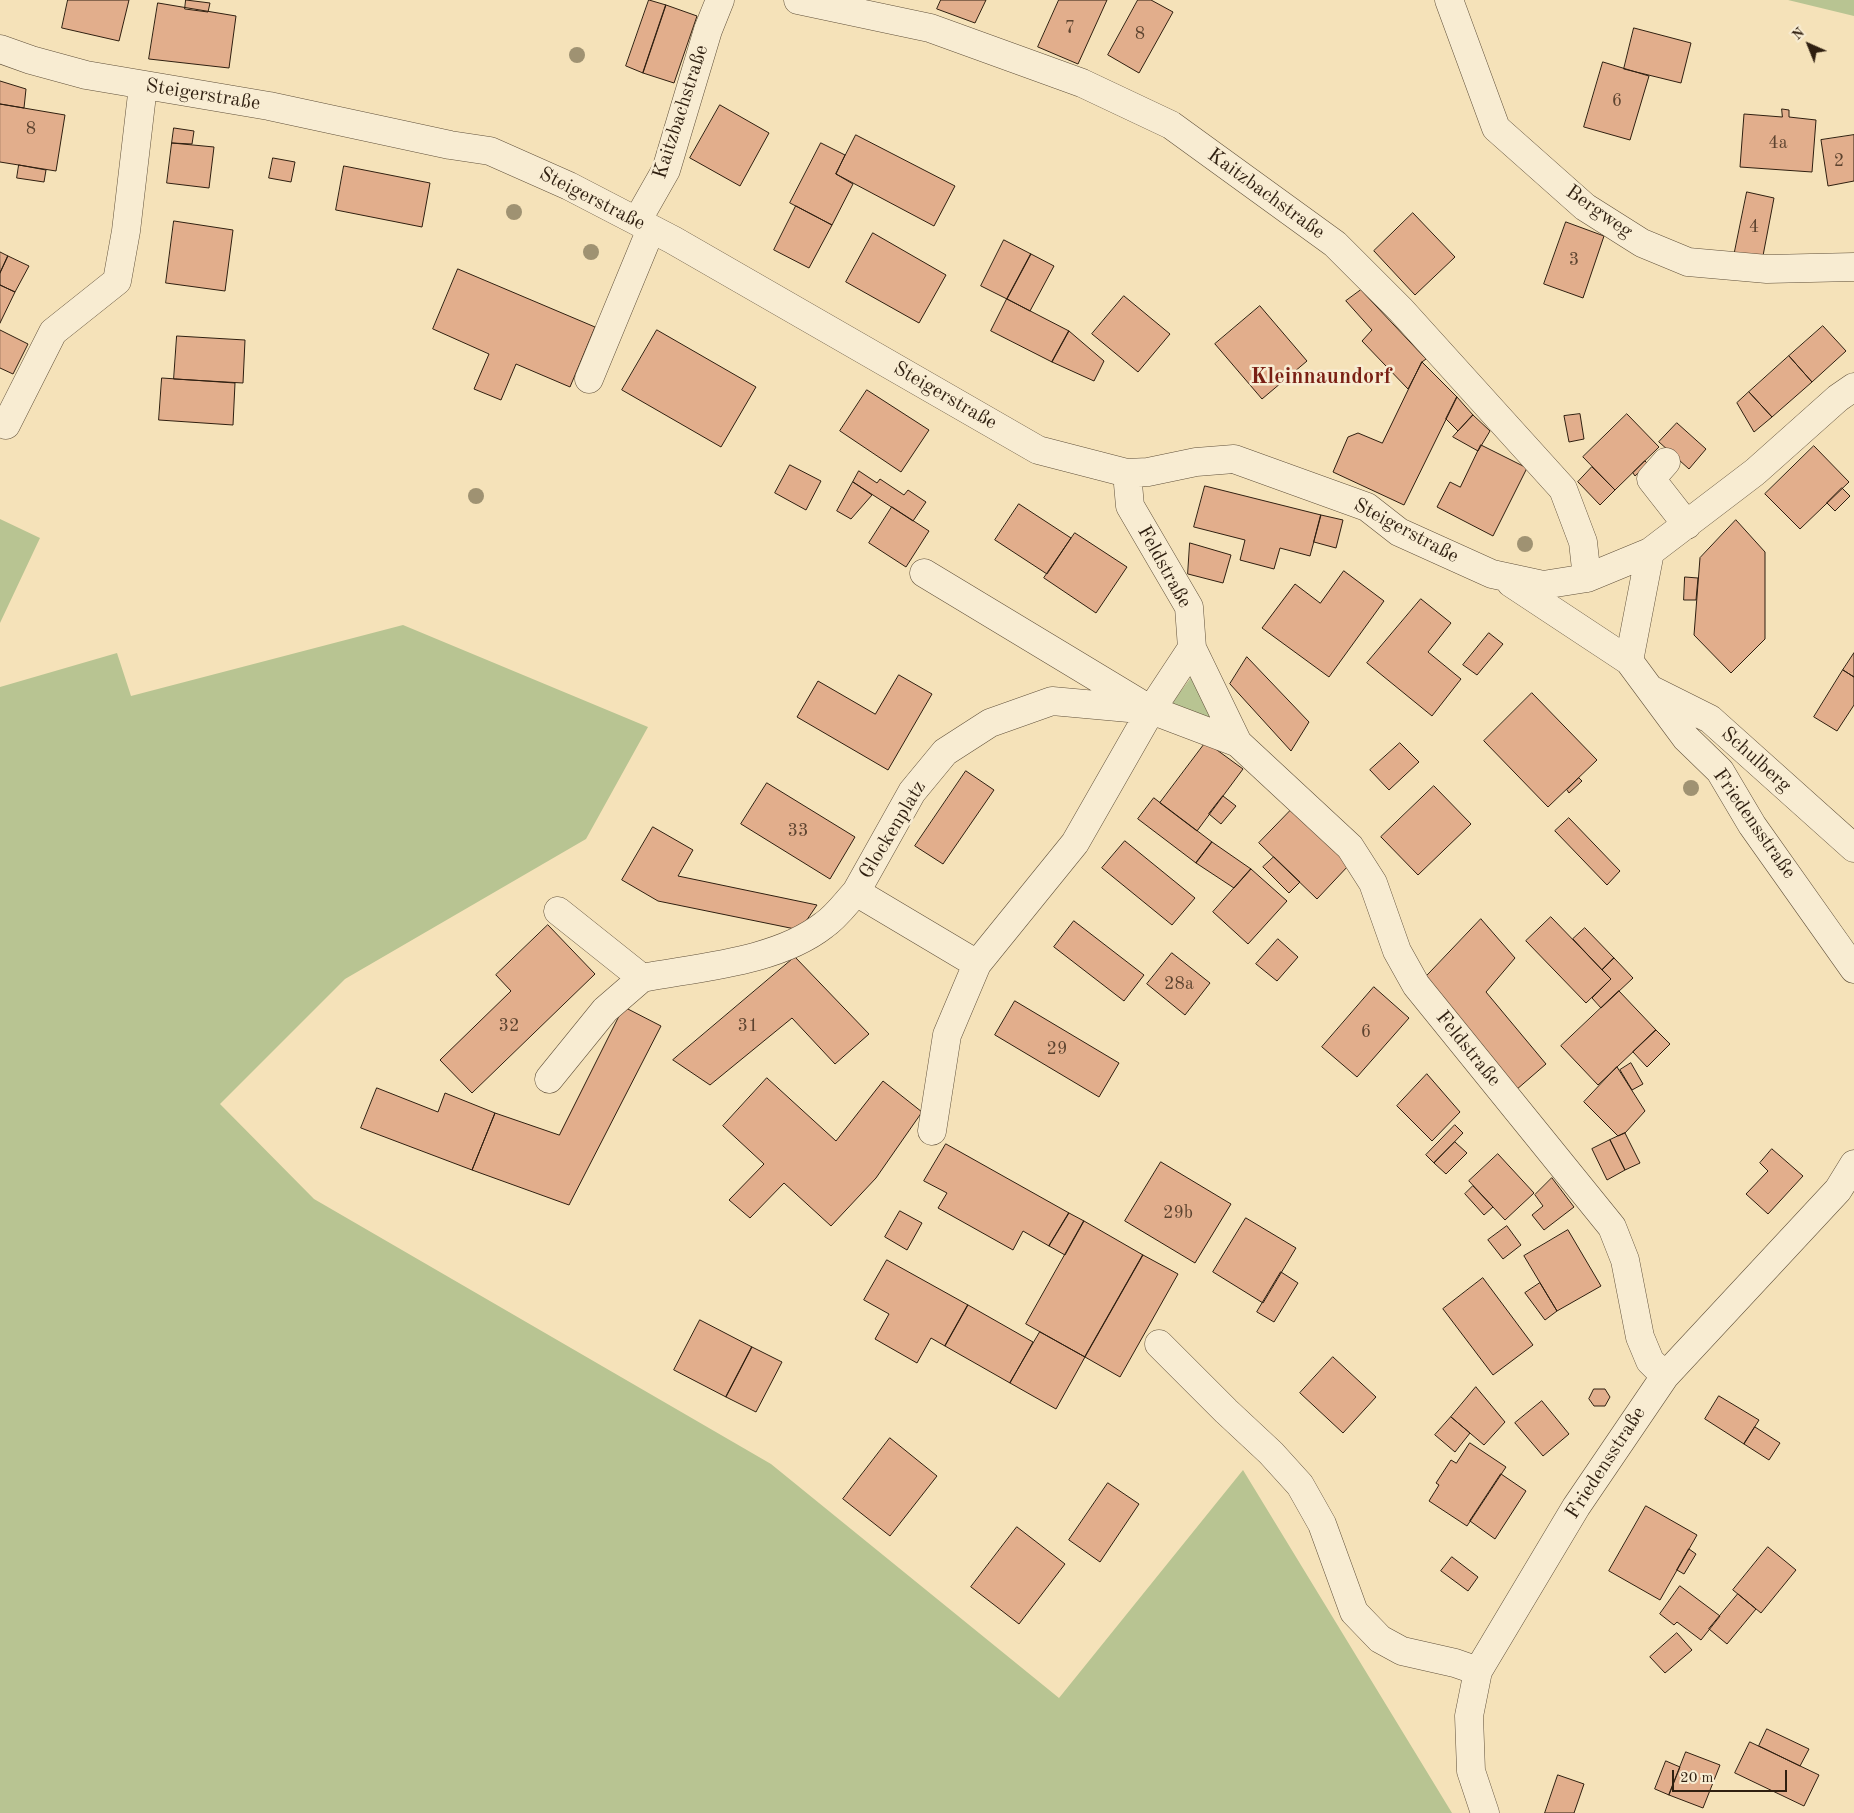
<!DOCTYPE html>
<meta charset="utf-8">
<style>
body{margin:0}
#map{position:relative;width:1854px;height:1813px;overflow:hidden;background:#f5e2b9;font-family:"Old Standard TT",serif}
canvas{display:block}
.north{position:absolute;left:1784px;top:20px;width:50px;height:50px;-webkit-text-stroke:4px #f8ecd2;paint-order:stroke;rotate:316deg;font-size:14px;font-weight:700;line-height:20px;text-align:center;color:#2f1f10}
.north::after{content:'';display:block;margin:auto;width:18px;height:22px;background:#2f1f10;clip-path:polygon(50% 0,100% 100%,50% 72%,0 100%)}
.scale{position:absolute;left:1672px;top:1770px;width:115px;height:22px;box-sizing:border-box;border:2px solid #2f1f10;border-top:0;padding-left:6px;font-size:15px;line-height:18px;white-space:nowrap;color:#2f1f10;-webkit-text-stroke:4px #f8ecd2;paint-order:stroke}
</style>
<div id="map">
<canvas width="1854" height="1813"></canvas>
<div class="north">N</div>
<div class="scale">20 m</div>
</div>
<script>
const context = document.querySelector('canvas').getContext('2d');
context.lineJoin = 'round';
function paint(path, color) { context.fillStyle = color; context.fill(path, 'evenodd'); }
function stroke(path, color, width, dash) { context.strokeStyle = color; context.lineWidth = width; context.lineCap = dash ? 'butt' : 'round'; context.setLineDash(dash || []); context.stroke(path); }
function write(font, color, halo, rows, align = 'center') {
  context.font = font + ' "Old Standard TT",serif'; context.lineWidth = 5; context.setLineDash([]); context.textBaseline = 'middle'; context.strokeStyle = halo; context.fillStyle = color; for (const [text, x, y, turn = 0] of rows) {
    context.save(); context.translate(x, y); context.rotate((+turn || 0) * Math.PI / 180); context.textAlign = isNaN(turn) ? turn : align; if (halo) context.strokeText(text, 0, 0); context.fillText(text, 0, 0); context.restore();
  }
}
paint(new Path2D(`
 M1789 0H1854V16L1788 0Z
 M0 519 40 538 0 623Z
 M403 625 648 727 586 839 345 979 220 1104 314 1199 771 1464 1059 1698 1243 1470 1452 1813H0V687L117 653 131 696Z
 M1195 672 1215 721 1172 703Z`), '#b8c492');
const building = new Path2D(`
 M68 0H129L119 41 62 28Z
 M186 0 210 3 208 12 185 9Z
 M649 0 666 5 643 73 626 66Z
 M941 0H986L975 23 937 9Z
 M1059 0H1107L1078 64 1038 47Z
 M1138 0H1151L1173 12 1139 73 1108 55Z
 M158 3 236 16 229 68 149 59Z
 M666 5 697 16 674 83 643 73Z
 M1634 28 1691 43 1681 83 1624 69Z
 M1603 62 1649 76 1630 140 1584 127Z
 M0 81 26 89 24 108 0 104Z
 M0 104 65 115 56 171 0 162Z
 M720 105 769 133 740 186 690 158Z
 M1782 109 1789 110V117L1816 120 1812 172 1740 167 1744 114 1782 117Z
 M174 128 194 131 192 144 172 143Z
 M856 135 955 186 934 226 836 174Z
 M1854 135V181L1828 186 1821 140Z
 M172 143 214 147 209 188 167 183Z
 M821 143 845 155 836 174 853 184 832 225 790 203Z
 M273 158 295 162 291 182 269 178Z
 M19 165 46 170 44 182 17 178Z
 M344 166 430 183 422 227 336 210Z
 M1747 192 1774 198 1762 261 1734 256Z
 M796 206 832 225 809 268 774 250Z
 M1413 213 1455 257 1415 295 1374 251Z
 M174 221 233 230 225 291 166 283Z
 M1566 222 1604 236 1583 298 1544 284Z
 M873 233 946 275 919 323 846 282Z
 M1004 240 1031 254 1007 299 981 286Z
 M0 252 8 256 0 273Z
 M1031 254 1054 266 1030 311 1007 299Z
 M8 256 29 266 15 292 0 285V273Z
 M458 269 595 327 570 387 516 364 501 400 474 389 489 354 433 329Z
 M0 285 15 292 0 323Z
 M1361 290 1426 359 1422 362 1408 389 1362 341 1372 330 1346 301Z
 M1124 296 1170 334 1138 372 1092 334Z
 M1007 299 1069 331 1052 362 991 331Z
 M1260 306 1307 361 1262 399 1215 344Z
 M1823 326 1846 351 1812 382 1789 356Z
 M0 330 28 344 13 374 0 368Z
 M657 330 756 387 721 447 622 390Z
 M1069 331 1104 361 1094 381 1052 362Z
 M177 336 245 340 243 383 174 379Z
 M1789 356 1812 382 1772 417 1749 392Z
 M1422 362 1457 397 1404 505 1333 472 1348 437 1358 433 1382 443Z
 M162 378 235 383 233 425 159 420Z
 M867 390 929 430 901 472 840 431Z
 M1749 392 1772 417 1754 432 1737 403Z
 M1457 397 1473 415 1458 431 1446 419Z
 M1580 414 1584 439 1569 442 1564 416Z
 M1627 414 1659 447 1615 490 1583 457Z
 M1473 415 1490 431 1478 451 1453 437Z
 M1677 423 1706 449 1689 469 1659 442Z
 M1481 445 1527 468 1493 536 1437 507 1450 482 1460 487Z
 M1814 446 1849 482 1800 529 1765 494Z
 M1645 461 1648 464 1635 476 1633 473Z
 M790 465 821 481 806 510 775 493Z
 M1592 467 1615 490 1600 505 1578 482Z
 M859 471 877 483 880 479 904 495 908 490 926 502 913 521 853 482Z
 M853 482 872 495 851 519 837 511Z
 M1205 486 1321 515 1310 556 1280 548 1274 569 1240 560 1245 540 1194 527Z
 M1842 488 1850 496 1835 511 1827 503Z
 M1019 504 1071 538 1047 574 995 540Z
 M892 507 929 531 906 567 869 543Z
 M1321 515 1343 520 1336 548 1314 542Z
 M1736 520 1765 552V639L1731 673 1694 635 1700 558Z
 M1075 533 1127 567 1096 613 1044 578Z
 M1190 543 1231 555 1223 583 1188 574Z
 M1344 571 1384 601 1329 677 1262 628 1295 584 1320 603Z
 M1685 577 1698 578 1696 600H1684Z
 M1421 599 1451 623 1428 652 1461 679 1432 716 1367 663Z
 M1489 633 1503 644 1477 675 1463 665Z
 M1854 653V677L1843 670Z
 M1247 657 1309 722 1291 751 1230 684Z
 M1843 670 1854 677V705L1837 731 1814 717Z
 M899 675 932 694 888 770 797 717 818 681 875 714Z
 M1532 693 1597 760 1548 807 1484 741Z
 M1206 742 1243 769 1197 831 1160 803Z
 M1400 743 1419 762 1389 790 1370 770Z
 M966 771 994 790 943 864 915 846Z
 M1579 778 1582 781 1569 793 1567 790Z
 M767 783 855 837 830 879 741 824Z
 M1434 786 1471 824 1418 875 1381 837Z
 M1223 796 1236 806 1221 824 1209 814Z
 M1154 798 1212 842 1196 863 1138 819Z
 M1292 809 1349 865 1317 899 1259 843Z
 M1569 818 1620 871 1607 885 1555 831Z
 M653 827 693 850 678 876 817 905 800 930 658 901 622 880Z
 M1125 841 1195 898 1172 925 1102 868Z
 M1212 842 1251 869 1234 888 1196 863Z
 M1274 857 1300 882 1289 893 1263 867Z
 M1251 869 1287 901 1248 944 1213 912Z
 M1551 917 1611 979 1586 1003 1526 941Z
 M1481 919 1515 958 1486 992 1546 1064 1516 1090 1422 981Z
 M1074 921 1144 975 1124 1001 1054 947Z
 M548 925 595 974 472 1093 440 1060 511 991 496 975Z
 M1585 928 1614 958 1602 970 1573 939Z
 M1278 939 1298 957 1277 981 1256 964Z
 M1172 953 1210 983 1185 1015 1147 984Z
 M795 957 869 1034 835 1064 792 1018 710 1085 673 1060Z
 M1614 958 1633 978 1601 1008 1592 998 1611 979 1602 970Z
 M1374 987 1409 1018 1357 1077 1322 1047Z
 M1619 991 1656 1030 1598 1085 1561 1046Z
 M1015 1001 1119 1063 1099 1097 995 1035Z
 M624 1007 661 1026 569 1205 472 1170 495 1113 559 1135Z
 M1656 1030 1670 1044 1647 1067 1633 1052Z
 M1631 1063 1643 1084 1632 1090 1620 1070Z
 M1617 1067 1645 1111 1625 1133 1618 1136 1584 1102Z
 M1427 1074 1460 1112 1432 1141 1397 1106Z
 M767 1078 836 1141 883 1081 922 1112 876 1178 831 1226 784 1183 750 1218 729 1200 764 1164 723 1126Z
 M377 1088 438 1112 445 1093 495 1113 472 1170 361 1128Z
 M1455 1125 1463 1133 1434 1163 1426 1155Z
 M1625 1133 1640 1163 1625 1170 1610 1140Z
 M1610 1140 1625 1170 1607 1180 1592 1149Z
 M1455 1142 1467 1153 1446 1174 1434 1163Z
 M946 1144 1069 1213 1049 1246 1023 1231 1013 1250 938 1208 947 1193 924 1181Z
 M1772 1149 1803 1176 1768 1214 1746 1194 1768 1171 1760 1163Z
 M1498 1154 1534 1193 1505 1220 1469 1181Z
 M1161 1162 1231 1204 1195 1263 1125 1221Z
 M1552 1178 1574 1207 1544 1230 1532 1215 1543 1206 1535 1195Z
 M1473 1186 1493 1207 1484 1215 1465 1194Z
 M900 1211 922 1223 907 1250 885 1237Z
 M1069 1213 1084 1221 1065 1255 1049 1246Z
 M1246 1218 1296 1248 1263 1303 1213 1272Z
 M1084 1221 1143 1255 1085 1357 1026 1324Z
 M1507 1226 1521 1245 1503 1259 1488 1240Z
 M1568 1230 1601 1286 1557 1311 1524 1256Z
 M1143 1255 1178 1274 1120 1377 1085 1357Z
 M887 1260 968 1305 945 1346 931 1338 917 1363 875 1339 889 1314 864 1300Z
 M1281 1272 1298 1283 1274 1322 1257 1312Z
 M1483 1278 1533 1345 1493 1375 1443 1309Z
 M1540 1283 1557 1311 1545 1320 1525 1293Z
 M968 1305 1033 1342 1010 1383 945 1346Z
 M700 1320 752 1347 726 1397 674 1370Z
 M1040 1332 1085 1357 1056 1409 1010 1383Z
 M752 1347 782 1362 756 1412 726 1397Z
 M1333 1357 1376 1397 1343 1433 1300 1393Z
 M1476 1387 1505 1422 1484 1445 1451 1417Z
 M1594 1389H1605L1610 1397 1605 1406H1594L1589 1399Z
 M1719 1396 1759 1420 1744 1444 1705 1419Z
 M1542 1401 1569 1434 1543 1456 1515 1423Z
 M1451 1417 1470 1433 1455 1452 1435 1435Z
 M1755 1427 1780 1443 1769 1460 1744 1444Z
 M890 1438 937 1476 890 1536 843 1499Z
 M1470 1443 1506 1467 1467 1526 1429 1501 1439 1485 1436 1483 1451 1460 1456 1463Z
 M1501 1474 1526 1491 1495 1539 1470 1521Z
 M1108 1483 1139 1504 1100 1562 1069 1540Z
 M1646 1506 1697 1535 1660 1600 1609 1571Z
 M1017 1527 1065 1564 1019 1624 971 1587Z
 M1768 1547 1796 1570 1761 1613 1733 1590Z
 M1689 1549 1696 1554 1684 1574 1677 1570Z
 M1452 1557 1478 1577 1468 1591 1441 1571Z
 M1680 1586 1720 1616 1701 1640 1677 1622 1674 1625 1660 1614Z
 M1738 1594 1756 1609 1727 1644 1709 1629Z
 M1677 1633 1692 1650 1665 1673 1650 1657Z
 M1767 1729 1809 1749 1800 1766 1759 1746Z
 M1750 1742 1819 1775 1804 1806 1735 1773Z
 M1686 1752 1720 1765 1703 1808 1669 1795Z
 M1666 1761 1680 1767 1669 1795 1655 1789Z
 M1558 1775 1584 1784 1574 1813H1545Z`);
paint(building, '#e2ae8c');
stroke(building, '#2f1f10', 1);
const minor = new Path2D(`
 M798 0 930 28 1082 83 1171 125 1335 244 1401 310 1563 489 1583 542 1587 578
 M1449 0 1496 128 1585 207 1642 243 1688 262 1767 269 1854 267
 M0 49 31 60 86 75 269 106 450 145 490 151 569 186 673 240 1038 450 1127 473 1148 472 1196 462 1234 459 1367 507 1399 532 1492 574 1543 585 1587 578 1650 552 1755 472 1838 398 1854 387
 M637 221 666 170 708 30 720 0
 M589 379 651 229
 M6 425 53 332 117 281 126 231 143 86
 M1666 462 1651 479 1687 525
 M1127 473 1130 506 1189 607 1192 648 1238 743 1350 847 1373 883 1397 951 1416 985 1612 1227 1625 1260 1640 1337 1650 1361 1665 1376
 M924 573 1151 710 1238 743
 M1511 583 1629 661 1686 738 1720 771 1752 825 1854 969
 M1629 661 1650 552
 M1652 690 1710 719 1854 848
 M977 964 856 892 912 792 945 752 990 723 1052 701 1151 710
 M642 978C699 967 777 962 824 925 836 917 846 903 856 892
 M549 1079 605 1010 642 978 558 911
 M932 1131 947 1035 977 964 1075 843 1151 710 1192 648
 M1159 1344 1226 1411 1271 1453 1300 1485 1322 1524 1354 1612 1380 1639 1402 1651 1455 1663 1478 1671
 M1485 1813 1471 1771 1469 1716 1478 1671 1576 1507 1665 1376 1838 1190 1854 1164`);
stroke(minor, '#60503a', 29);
stroke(minor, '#f8ecd2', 28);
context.fillStyle = '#9f9272';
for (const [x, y] of [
 [577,55],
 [514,212],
 [591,252],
 [476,496],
 [1525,544],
 [1691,788]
]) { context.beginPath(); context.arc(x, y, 8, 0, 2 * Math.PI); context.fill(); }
write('18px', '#5c432f', null, [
 ["7",1070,28],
 ["8",1140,34],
 ["6",1617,101],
 ["8",31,129],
 ["4a",1778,143],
 ["2",1839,161],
 ["4",1754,227],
 ["3",1574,260],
 ["33",798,831],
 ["28a",1179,984],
 ["32",509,1026],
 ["31",748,1026],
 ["6",1366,1032],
 ["29",1057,1049],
 ["29b",1178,1213]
]);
write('20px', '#2f1f10', '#f8ecd2', [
 ["Steigerstraße",203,95,9],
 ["Kaitzbachstraße",681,112,-72],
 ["Kaitzbachstraße",1266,194,36],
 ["Steigerstraße",592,199,27],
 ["Bergweg",1599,212,35],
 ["Steigerstraße",945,396,30],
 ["Steigerstraße",1406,531,28],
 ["Feldstraße",1164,567,61],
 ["Schulberg",1756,760,42],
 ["Friedensstraße",1754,824,55],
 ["Glockenplatz",893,830,-59],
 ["Feldstraße",1468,1049,51],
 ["Friedensstraße",1606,1463,-57]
]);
write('bold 22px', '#7a1f14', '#f8ecd2', [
 ["Kleinnaundorf",1321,377]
]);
</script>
